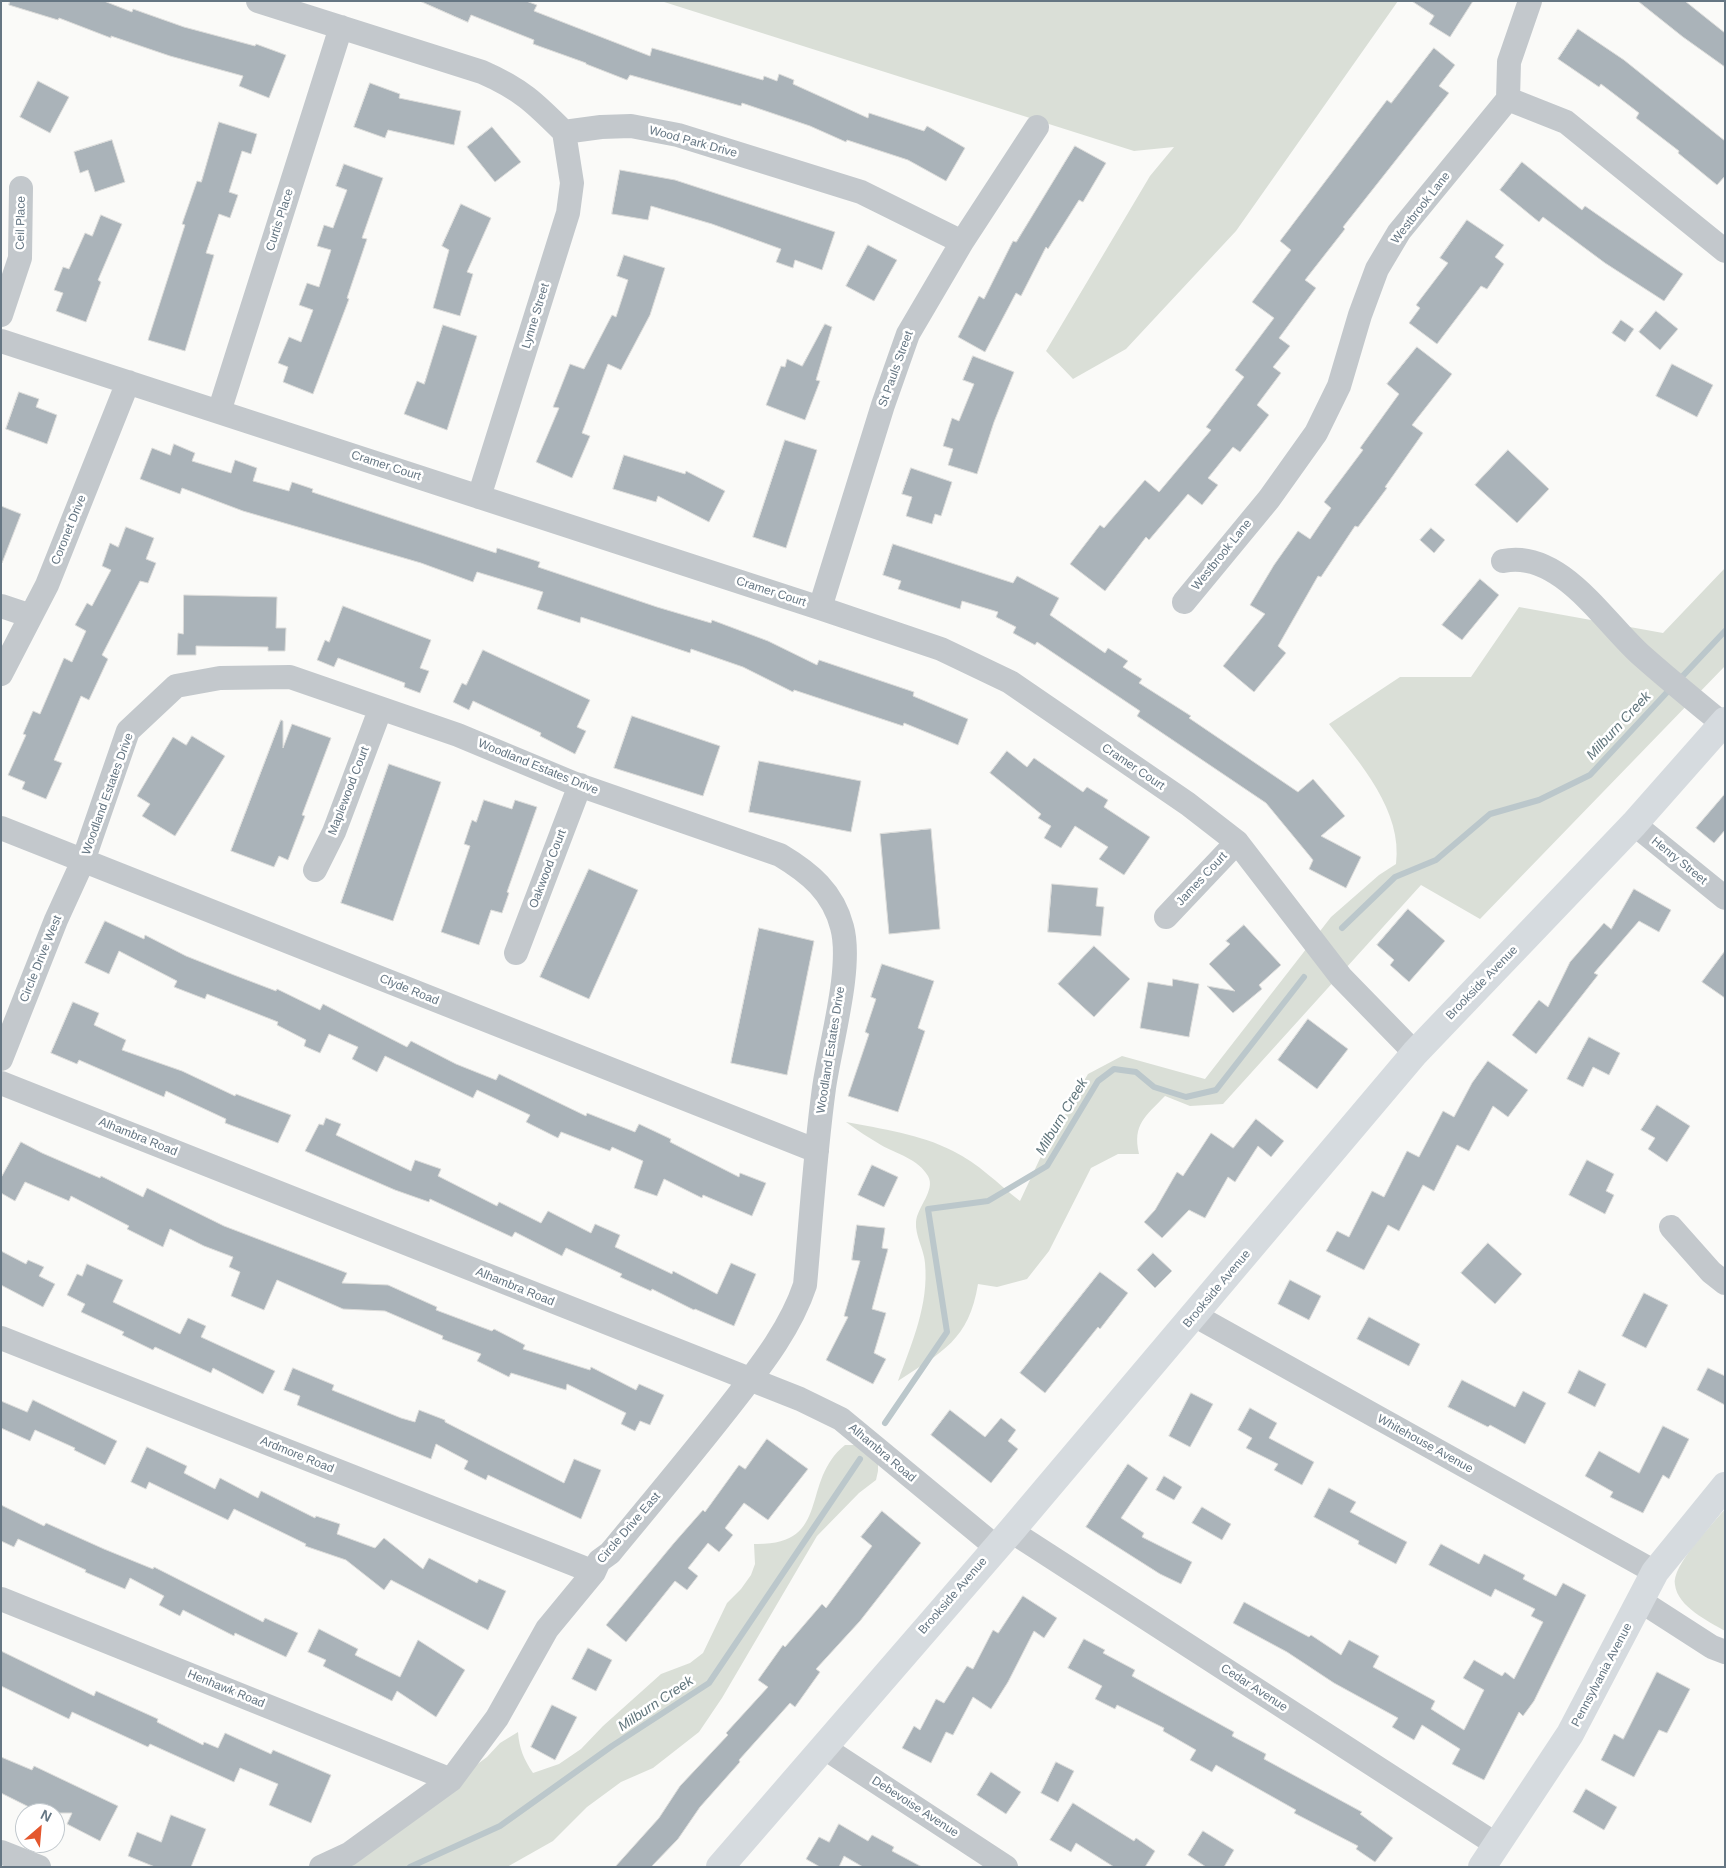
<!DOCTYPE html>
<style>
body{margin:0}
#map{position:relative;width:1726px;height:1868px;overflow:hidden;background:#fafaf8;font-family:Helvetica,sans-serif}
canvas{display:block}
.frame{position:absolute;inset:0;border:2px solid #657683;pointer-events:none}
.north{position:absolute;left:15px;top:1803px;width:50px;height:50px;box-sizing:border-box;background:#fff;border:1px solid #c1c8cd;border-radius:50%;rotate:27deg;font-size:14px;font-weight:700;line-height:20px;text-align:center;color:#657683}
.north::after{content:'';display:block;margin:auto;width:18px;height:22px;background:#e4572e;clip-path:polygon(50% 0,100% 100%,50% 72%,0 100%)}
</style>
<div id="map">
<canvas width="1726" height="1868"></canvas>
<div class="frame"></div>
<div class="north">N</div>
</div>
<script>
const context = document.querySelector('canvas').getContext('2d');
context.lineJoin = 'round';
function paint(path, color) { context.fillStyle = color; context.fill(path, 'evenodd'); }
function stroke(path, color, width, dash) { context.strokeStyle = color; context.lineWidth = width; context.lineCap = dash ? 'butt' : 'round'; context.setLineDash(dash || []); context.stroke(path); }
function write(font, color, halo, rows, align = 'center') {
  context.font = font + ' Helvetica,sans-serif'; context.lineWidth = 5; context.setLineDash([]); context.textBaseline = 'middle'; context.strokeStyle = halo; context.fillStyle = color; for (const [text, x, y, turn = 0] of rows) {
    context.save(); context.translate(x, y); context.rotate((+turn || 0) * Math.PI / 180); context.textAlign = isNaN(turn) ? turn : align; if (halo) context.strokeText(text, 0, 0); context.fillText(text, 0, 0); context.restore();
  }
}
paint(new Path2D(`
 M661 1H1398L1236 231 1126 349 1073 379 1046 351 1150 176 1174 147 1134 151Z
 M1725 568V666L1480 919 1421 885 1223 1104 1190 1106 1165 1096C1146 1116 1132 1124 1139 1154H1118L1091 1168 1049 1251 1027 1279 997 1287 978 1284C969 1340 942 1352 898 1381 912 1343 929 1304 925 1263 924 1249 915 1236 916 1222 917 1207 936 1190 928 1176 918 1159 897 1154 881 1145 869 1138 857 1130 846 1122 882 1129 920 1134 953 1151 978 1163 998 1184 1020 1201L1044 1150 1088 1074 1122 1056 1205 1079 1331 917 1379 875 1396 864C1403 811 1360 763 1329 724L1400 677H1471L1519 607 1663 633Z
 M845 1445H860L878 1457V1471L876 1480 859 1493 817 1536 722 1698 699 1732 653 1768 621 1782 587 1807 553 1841 507 1867H329L452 1783 487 1757 500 1743 518 1732C519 1748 524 1760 533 1773L559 1764 581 1749 603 1726 661 1674 690 1663 703 1653 727 1603 741 1589 751 1575 755 1564 754 1544C833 1546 799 1482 845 1445Z
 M1725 1509V1631C1708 1621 1678 1607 1675 1585 1671 1566 1712 1525 1725 1509Z`), '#dadfd7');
stroke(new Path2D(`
 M1678 681 1725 631
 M1342 928 1395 877 1436 860 1490 814 1539 800 1590 775 1671 688
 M885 1423 947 1332 928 1209 988 1201 1047 1166 1098 1081 1114 1069 1136 1072 1154 1087 1186 1097 1216 1090 1304 977
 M410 1867 500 1826 612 1746 709 1683 860 1459`), '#bbc7cb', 6);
const building = new Path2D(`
 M10 1H104L132 12 133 9 184 27 255 46 256 44 286 55 269 98 239 86 243 76 170 56 111 36V38L59 18 58 20 9 5Z
 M420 1H526L537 5 534 11 650 56 652 48 763 80 764 76 777 81 779 74 794 80 793 84 868 118 869 113 924 131 927 126 965 148 946 181 908 160 847 140 846 142 810 126 742 103 741 106 630 75 627 80 586 64V63L533 44 534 40 471 15 468 22Z
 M1412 1H1473L1450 37 1429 24 1434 16Z
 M1638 1H1685L1725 33V67L1683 37Z
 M1578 29 1624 60 1725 141V176L1717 185 1678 153 1679 151 1636 118 1639 113 1601 84 1599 87 1558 59Z
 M1434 48 1455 65 1439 86 1449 93 1343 227 1345 229 1305 280 1316 288 1279 338 1290 346 1273 367 1281 373 1257 405 1269 415 1240 452 1233 447 1208 478 1218 485 1202 505 1188 494 1149 540 1146 537 1105 591 1070 564 1100 525 1104 528 1145 480 1159 492 1211 430 1206 427 1244 377 1235 370 1274 318 1252 302 1291 250 1280 241 1387 100 1391 103Z
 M38 81 69 97 50 133 20 117Z
 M370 83 400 94 399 98 461 111 454 145 388 130 385 138 354 127Z
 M219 122 257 134 251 154 242 151 229 192 238 195 230 218 219 214 206 253 214 255 185 351 148 340 185 225 182 224 197 181 201 182Z
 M492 127 521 162 495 182 467 147Z
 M112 140 125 182 95 192 88 170 80 173 74 152Z
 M1075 146 1106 163 1083 202 1079 200 1048 249 1046 247 1021 296 1016 293 985 352 958 337 979 296 984 299 1013 241 1016 242Z
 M1522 162 1582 210 1585 206 1683 274 1664 301 1605 263 1543 217 1539 222 1500 190Z
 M344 164 383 178 362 238 367 239 347 298 349 299 313 394 283 382 288 367 278 363 289 337 301 342 313 310 299 305 307 283 319 287 331 250 317 246 324 225 333 228 347 190 336 186Z
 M620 170 675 180 835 232 822 270 795 260 793 268 776 262 781 249 712 224 651 206 648 220 612 214Z
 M461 204 491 218 467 272 473 274 460 316 433 308 449 250 442 246Z
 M101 215 122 224 98 280 101 282 86 322 56 311 63 293 54 290 63 267 69 269 85 233 92 236Z
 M1467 220 1504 245 1495 257 1504 264 1487 289 1481 286 1437 344 1409 323 1420 308 1416 305 1448 263 1440 258Z
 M868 245 897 260 874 301 846 286Z
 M624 255 665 268 650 315 621 370 608 364 582 433 590 436 572 478 536 462 559 408 553 407 570 364 584 369 612 315 616 317 628 280 617 276Z
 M1656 311 1678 329 1660 350 1639 332Z
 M1621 320 1634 329 1625 342 1612 333Z
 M825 324 832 327 816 380 820 381 805 420 766 405 781 366 785 367 787 359 802 366Z
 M443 325 477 336 447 430 404 414 417 381 424 384Z
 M1417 347 1452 374 1412 425 1423 433 1385 487 1387 488 1358 527 1355 526 1321 577 1318 576 1278 646 1286 653 1254 692 1223 666 1265 614 1250 605 1274 565 1298 531 1310 539 1331 508 1324 502 1363 450 1360 448 1399 394 1387 384Z
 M973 356 1014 372 994 422 977 474 948 465 953 449 943 446 952 418 959 421 974 384 963 380Z
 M1672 364 1713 385 1697 417 1656 396Z
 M19 392 39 399 36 407 57 415 47 444 6 429Z
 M785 440 817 450 786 548 753 537Z
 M174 444 195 453 192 461 231 473 235 460 257 468 253 481 289 491 292 482 313 489 312 492 496 553 497 548 540 562 538 567 657 607 711 623 712 620 768 641 817 665 819 660 914 692 913 696 968 719 958 745 904 723 903 726 794 690 793 692 743 667 691 649 690 653 581 617 580 623 537 609 543 592 477 572 473 582 421 563 243 511 182 488 180 494 140 479 152 448 170 455Z
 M1508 450 1549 489 1517 523 1475 485Z
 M624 455 685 474 686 471 725 491 709 522 658 496 656 502 613 489Z
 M911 468 952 482 941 516 935 514 932 524 906 516 912 497 902 494Z
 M1 506 21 514 2 563H1Z
 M126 527 154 538 146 559 156 563 148 583 140 581 102 655 108 659 89 700 81 696 54 760 62 763 46 799 22 789 25 782 8 775 26 735 23 734 33 711 40 714 64 658 72 662 86 631 75 625 87 603 92 606 111 570 102 566 110 543 118 547Z
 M1431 528 1445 540 1434 553 1420 540Z
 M893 544 1013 583 1017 576 1059 598 1050 615 1105 653 1108 648 1128 661 1123 667 1142 679 1139 683 1191 716 1189 718 1298 792 1313 779 1345 816 1321 836 1361 857 1346 888 1309 869 1313 860 1266 803 1137 716 1140 711 1037 642 1035 645 1013 633 1016 627 996 617 998 612 962 601 960 609 898 589 901 581 883 575Z
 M1480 579 1499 595 1462 640 1442 625Z
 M184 595 277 597 276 628H286L285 651H268V647L196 646V655H177L178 633 183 634Z
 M343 606 431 640 420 668 429 671 420 693 404 687 405 683 338 658 334 667 317 660 325 640 329 642Z
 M483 650 590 700 577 727 586 731 575 754 540 736 541 733 473 701 469 710 453 702 462 683 466 685Z
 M632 716 720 746 703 796 614 768Z
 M281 720 283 721V748L292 724 331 738 302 815 305 816 288 860 279 856 274 867 231 851Z
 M192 736 225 756 175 836 142 816 150 804 137 796 173 737 186 745Z
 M1007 751 1027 767 1034 758 1083 792 1087 787 1108 800 1104 807 1150 837 1124 875 1099 859 1108 847 1075 826 1061 848 1044 838 1051 826 1038 818 1041 814 990 773Z
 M759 761 861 781 851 832 749 812Z
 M389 764 441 782 393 921 341 903Z
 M1725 794V830L1714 843 1696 828Z
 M484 800 512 809 515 800 537 807 507 892 509 893 502 913 491 910 479 945 441 932 470 846 464 844 472 820 476 822Z
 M931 829 940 929 889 934 880 834Z
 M589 869 638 890 589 999 540 977Z
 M1052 884 1098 888 1096 906 1104 907 1101 936 1048 932Z
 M1634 889 1671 910 1659 932 1639 921 1594 973 1598 975 1536 1054 1512 1035 1539 1000 1548 1007 1570 962 1604 923 1611 929Z
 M1408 909 1445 941 1409 982 1390 965 1394 960 1377 945Z
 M105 921 144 939 145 935 186 956 234 975 276 991 277 989 320 1010 323 1004 407 1047 411 1041 456 1064 496 1080 499 1074 586 1116 587 1113 635 1132 639 1124 671 1139 670 1142 739 1177 740 1173 766 1183 752 1216 703 1195 702 1198 664 1179 657 1196 634 1188 643 1161 612 1147 610 1151 561 1132 558 1138 526 1122 530 1115 477 1090 473 1098 385 1056 377 1072 352 1059 358 1047 329 1034 320 1053 304 1046 306 1040 277 1025 278 1022 207 994 205 999 174 987 177 981 119 951 109 974 85 963Z
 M1244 925 1281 965 1259 985 1262 989 1233 1013 1207 986 1235 991 1209 964 1230 944 1226 941Z
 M759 928 814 941 787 1075 731 1063Z
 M1094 946 1130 979 1094 1017 1058 984Z
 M1725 951V998L1702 982Z
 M882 964 934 981 918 1028 925 1031 898 1112 848 1096 869 1034 865 1032 876 999 871 997Z
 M1173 979 1199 984 1189 1037 1140 1028 1148 982 1172 986Z
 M73 1002 99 1013 94 1025 126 1040 122 1050 182 1071 235 1096 236 1094 291 1115 278 1143 225 1123 226 1119 166 1091 164 1097 79 1060 77 1064 51 1053Z
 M1308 1019 1348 1049 1317 1089 1278 1060Z
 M1589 1037 1620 1053 1609 1075 1593 1067 1583 1087 1567 1079Z
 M1488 1061 1528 1090 1508 1117 1493 1106 1469 1151 1457 1145 1434 1191 1423 1185 1399 1231 1388 1225 1364 1270 1326 1251 1337 1231 1349 1237 1372 1191 1384 1197 1407 1151 1419 1157 1443 1111 1454 1117 1472 1083Z
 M1657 1105 1690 1126 1667 1162 1648 1149 1655 1138 1641 1130Z
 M326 1118 341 1124 336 1135 411 1171 415 1160 441 1169 438 1176 497 1206 499 1202 541 1223 548 1211 591 1233 595 1224 620 1235 615 1247 672 1274 673 1271 717 1294 731 1263 756 1274 734 1326 695 1309 694 1310 652 1289 651 1291 620 1277 622 1274 566 1248 562 1256 515 1232 512 1237 430 1199 429 1202 395 1190 305 1151 319 1124 323 1125Z
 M1256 1119 1284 1141 1271 1157 1258 1146 1235 1182 1228 1177 1205 1218 1189 1210 1162 1238 1144 1222 1155 1210 1177 1172 1183 1176 1211 1133 1233 1148Z
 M21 1142 42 1153 100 1178 101 1176 143 1197 147 1188 224 1226 347 1273 342 1283 388 1285 437 1307 436 1310 492 1331 494 1329 525 1345 523 1349 590 1370 591 1367 636 1390 639 1384 664 1395 650 1425 640 1421 635 1431 621 1424 626 1413 567 1384 566 1390 511 1373 509 1377 477 1361 481 1354 442 1339 443 1336 385 1311 343 1309 277 1280 264 1310 231 1296 240 1272 229 1267 233 1257 204 1246 170 1229 163 1247 127 1229 129 1226 71 1196 69 1201 25 1182 15 1201 1 1193V1178Z
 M1587 1160 1614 1174 1606 1191 1614 1195 1605 1214 1569 1195Z
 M872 1165 898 1177 884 1207 858 1195Z
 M857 1225 885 1228 882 1248 888 1249 872 1309 886 1313 874 1353 886 1359 873 1384 826 1360 848 1317 844 1316 860 1261 852 1260Z
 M1488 1243 1522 1274 1495 1304 1461 1273Z
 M1 1251 26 1264 28 1260 44 1267 39 1276 55 1284 43 1307 1 1285Z
 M1153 1253 1172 1271 1155 1288 1137 1270Z
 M87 1264 123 1280 113 1302 180 1334 188 1318 206 1326 201 1337 275 1371 263 1394 213 1368 211 1373 155 1347 153 1350 122 1335 124 1332 81 1312 85 1304 67 1295 77 1274 82 1276Z
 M1100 1272 1128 1293 1100 1329 1098 1327 1045 1393 1020 1373Z
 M1290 1280 1321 1296 1309 1320 1278 1304Z
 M1644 1293 1668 1305 1646 1348 1622 1336Z
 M1369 1317 1420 1344 1409 1366 1357 1339Z
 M293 1368 334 1385 332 1390 401 1418 415 1422 419 1410 445 1420V1422L564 1483 574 1459 601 1470 581 1519 488 1475 486 1480 464 1469 468 1461 436 1444 431 1459 297 1405 300 1396 284 1390Z
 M1708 1368 1725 1376V1405L1697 1390Z
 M1579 1370 1606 1384 1595 1407 1568 1393Z
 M1462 1380 1515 1407 1523 1391 1546 1403 1525 1444 1490 1425 1488 1427 1448 1407Z
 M1191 1393 1213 1404 1190 1447 1169 1436Z
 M33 1400 117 1441 105 1465 74 1450 75 1448 35 1430 30 1441 1 1428V1401L27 1412Z
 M1250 1408 1277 1423 1269 1438 1314 1462 1302 1485 1274 1470 1278 1464 1246 1448 1252 1438 1238 1430Z
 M950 1410 985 1437 1001 1418 1016 1430 1008 1441 1018 1449 991 1483 931 1435Z
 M1663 1426 1689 1439 1669 1479 1663 1475 1643 1513 1610 1497 1613 1492 1585 1476 1599 1451 1639 1473Z
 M767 1439 808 1469 768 1520 744 1503 725 1528 733 1535 719 1552 708 1543 688 1568 698 1576 687 1590 675 1581 626 1642 606 1625 674 1543 703 1510 705 1512 739 1465 745 1469Z
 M147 1447 187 1466 184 1473 215 1489 220 1478 258 1498 261 1491 315 1518 316 1516 340 1524 337 1534 375 1548 384 1538 423 1569 429 1558 477 1583 479 1579 506 1591 488 1630 391 1580 384 1590 346 1560 305 1546 306 1544 234 1509 228 1520 149 1482 146 1489 131 1482Z
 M1128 1464 1148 1478 1121 1518 1144 1533 1142 1537 1192 1562 1181 1584 1160 1574 1086 1527Z
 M1164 1476 1182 1487 1174 1500 1156 1490Z
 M1329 1488 1356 1502 1350 1512 1407 1542 1396 1564 1358 1544 1359 1541 1314 1517Z
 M1 1505 44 1526 46 1523 104 1549 153 1569 154 1567 263 1622 265 1618 298 1633 286 1657 235 1633 234 1636 183 1610 180 1616 159 1605 164 1596 130 1578 125 1589 85 1572 86 1570 18 1539 14 1547 1 1541Z
 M1202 1507 1231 1524 1222 1540 1192 1523Z
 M882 1511 921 1543 860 1621 816 1669 820 1672 795 1707 790 1703 739 1760 740 1762 700 1807 678 1839 651 1867H615L659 1818 680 1786 728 1735 726 1733 768 1687 758 1680 783 1645 785 1647 822 1604 826 1608 872 1546 861 1537Z
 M1441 1544 1479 1564 1484 1554 1525 1575 1523 1579 1556 1596 1563 1583 1586 1595 1534 1701 1523 1716 1519 1712 1484 1780 1452 1764 1460 1749 1422 1725 1414 1740 1392 1727 1398 1718 1334 1683 1287 1652 1233 1623 1244 1602 1309 1637 1311 1635 1341 1655 1349 1640 1379 1656 1373 1667 1435 1701 1431 1709 1464 1730 1484 1690 1463 1678 1474 1660 1502 1676 1505 1672 1514 1679 1543 1622 1531 1616 1535 1609 1495 1589 1491 1597 1429 1565Z
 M1023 1596 1057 1618 1044 1638 1034 1631 1008 1682 991 1709 973 1697 953 1735 946 1732 931 1763 902 1748 914 1726 920 1730 936 1699 944 1703 967 1666 973 1669 993 1630 998 1633Z
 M319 1629 358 1649 355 1655 400 1677 418 1640 465 1670 436 1717 397 1691 392 1701 323 1666 326 1660 308 1652Z
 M1084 1639 1105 1650 1103 1653 1135 1670 1132 1676 1234 1732 1232 1736 1266 1754 1264 1759 1362 1812 1360 1814 1393 1838 1375 1862 1356 1849 1358 1846 1294 1813 1296 1810 1216 1765 1212 1772 1190 1760 1196 1750 1163 1731 1164 1728 1117 1705 1115 1709 1095 1699 1102 1686 1068 1668Z
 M588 1648 612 1660 596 1691 572 1679Z
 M1 1651 94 1696 96 1691 158 1719 157 1722 203 1745 204 1742 218 1748 225 1733 271 1754 273 1750 331 1775 311 1823 269 1805 278 1784 240 1768 234 1782 150 1744 148 1747 72 1712 69 1719 1 1686Z
 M1657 1672 1690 1689 1667 1733 1659 1730 1634 1777 1601 1760 1614 1734 1623 1739Z
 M552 1705 577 1717 555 1760 531 1747Z
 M1 1757 32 1770 34 1766 118 1806 100 1841 67 1824 72 1813H41L1 1793Z
 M1056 1762 1074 1771 1058 1802 1041 1793Z
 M991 1772 1021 1792 1006 1814 977 1795Z
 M1586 1789 1617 1807 1604 1830 1573 1812Z
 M1073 1803 1134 1841 1136 1838 1155 1851 1145 1867H1114L1076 1843 1071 1852 1050 1840Z
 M171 1815 206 1829 191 1867H155L128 1856 137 1832 161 1842Z
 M839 1824 868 1841 872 1835 894 1847 892 1851 922 1867H863L844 1856 839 1867H820L806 1859 819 1837 829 1842Z
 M1203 1831 1234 1850 1224 1867H1206L1188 1855Z`);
paint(building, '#aab3b9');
stroke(building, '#dcdcda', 1);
stroke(new Path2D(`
 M258 1 482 72C521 89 535 103 564 132L601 127 631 126 678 135 861 192 962 242
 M1508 99 1566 122 1725 251
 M1508 99 1509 62 1530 1
 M1 315 20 258 21 188
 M1 341 820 608 941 649 1010 682 1188 804 1237 842 1341 977 1415 1053
 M219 412 341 27
 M479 497 568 213 572 183 564 132
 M1503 561C1560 549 1604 622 1641 655 1668 679 1695 701 1723 724
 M1184 602 1269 499 1316 433 1339 386 1360 315 1377 269 1399 232 1508 99
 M1 606 31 616
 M820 608 883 405 908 334 962 242 1037 127
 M1 674 47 585 128 382
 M1634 824 1725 898
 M1 828 817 1151
 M315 870 334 832 380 710
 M1166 917 1237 842
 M516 953 580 785
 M1 1059 56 920 83 861 128 731 176 686 220 678 290 677 458 735 573 783 780 855C810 873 833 892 842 927 853 967 830 1045 824 1088 815 1154 811 1219 805 1285 791 1327 763 1363 736 1398 695 1451 652 1502 610 1553L599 1561 594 1572 547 1629 497 1718 451 1780 349 1854 321 1867
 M1 1083 800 1399 841 1419 996 1547
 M1671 1227 1711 1272 1725 1283
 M1194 1315 1655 1572
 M1 1338 594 1572
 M1011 1531 1497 1845
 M1 1599 451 1780
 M1639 1600 1712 1647 1725 1652
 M823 1747 1006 1867
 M1 1852 39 1867`), '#c3c8cc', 24);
stroke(new Path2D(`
 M720 1867 1011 1531 1415 1053 1634 824 1725 721
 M1482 1867 1570 1734 1655 1572 1725 1486`), '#d6dbdf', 28);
write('12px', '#657683', '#fff', [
 ["Wood Park Drive",693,142,15],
 ["Westbrook Lane",1421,208,-52],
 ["Curtis Place",280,220,-72],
 ["Ceil Place",21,223,-89],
 ["Lynne Street",536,316,-73],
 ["St Pauls Street",896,369,-70],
 ["Cramer Court",386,466,18],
 ["Coronet Drive",69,530,-68],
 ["Westbrook Lane",1222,555,-51],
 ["Cramer Court",771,592,18],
 ["Woodland Estates Drive",538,767,22],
 ["Cramer Court",1133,767,34],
 ["Maplewood Court",349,791,-69],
 ["Woodland Estates Drive",108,794,-70],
 ["Henry Street",1679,861,39],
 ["Oakwood Court",548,869,-69],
 ["James Court",1202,879,-47],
 ["Circle Drive West",41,959,-68],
 ["Brookside Avenue",1482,983,-46],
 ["Clyde Road",409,990,22],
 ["Woodland Estates Drive",831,1050,-81],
 ["Alhambra Road",138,1137,22],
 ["Alhambra Road",515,1287,22],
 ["Brookside Avenue",1217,1289,-50],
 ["Whitehouse Avenue",1425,1444,29],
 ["Alhambra Road",882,1453,40],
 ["Ardmore Road",297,1455,22],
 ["Circle Drive East",629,1528,-49],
 ["Brookside Avenue",953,1596,-49],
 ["Pennsylvania Avenue",1602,1675,-62],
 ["Cedar Avenue",1254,1688,33],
 ["Henhawk Road",226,1689,22],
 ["Debevoise Avenue",915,1807,33]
]);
write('italic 14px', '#60757c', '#fff', [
 ["Milburn Creek",1619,726,-47],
 ["Milburn Creek",1062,1117,-59],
 ["Milburn Creek",656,1704,-34]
]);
</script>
